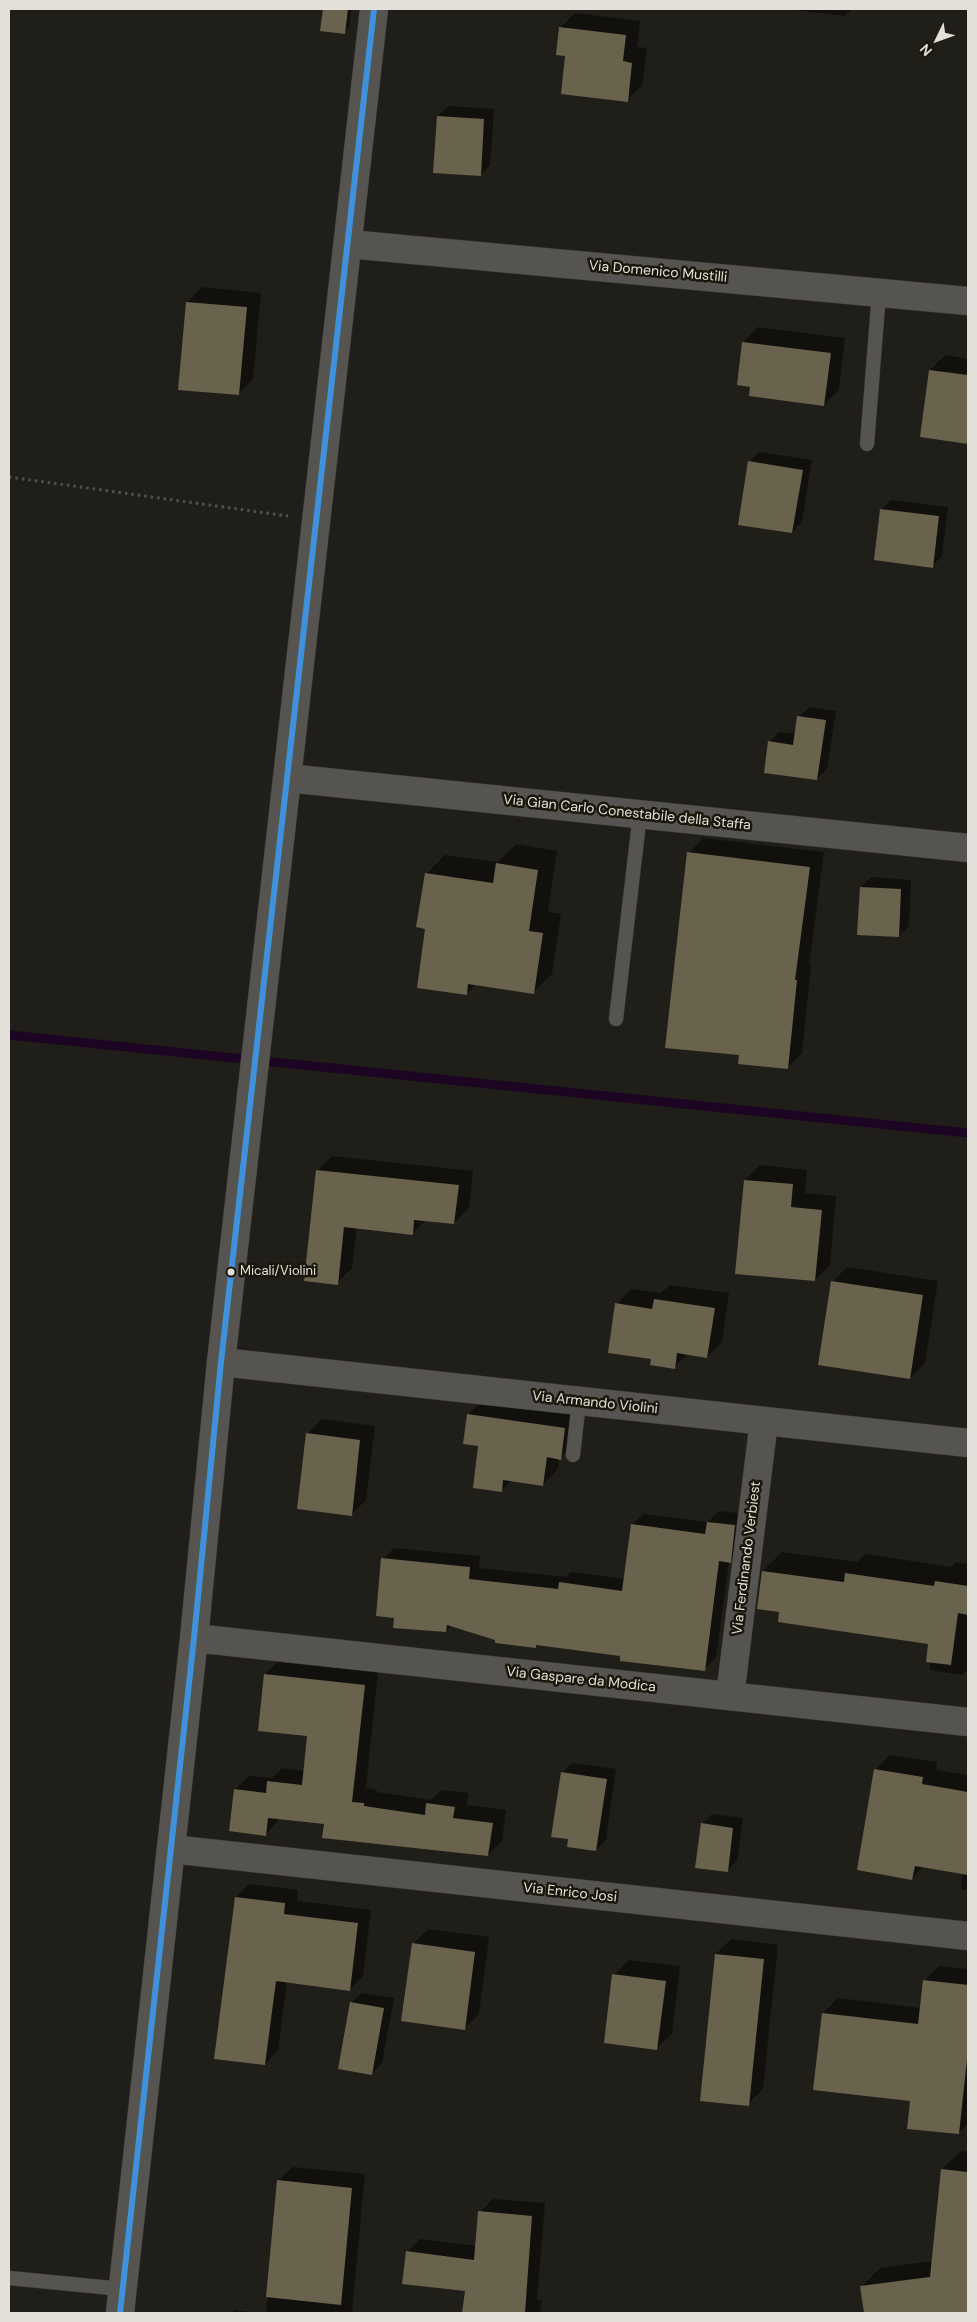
<!DOCTYPE html>
<style>
body{margin:0}
#map{position:relative;width:977px;height:2322px;overflow:hidden;background:#201e18;font-family:"DM Sans",sans-serif}
canvas{display:block}
.frame{position:absolute;inset:0;border:10px solid #e3e0d9;pointer-events:none}
.north{position:absolute;left:912px;top:15px;width:50px;height:50px;-webkit-text-stroke:4px #1a160b;paint-order:stroke;rotate:228deg;font-size:14px;font-weight:700;line-height:20px;text-align:center;color:#e3e0d9}
.north::after{content:'';display:block;margin:auto;width:18px;height:22px;background:#e3e0d9;clip-path:polygon(50% 0,100% 100%,50% 72%,0 100%)}
</style>
<div id="map">
<canvas width="977" height="2322"></canvas>
<div class="frame"></div>
<div class="north">N</div>
</div>
<script>
const context = document.querySelector('canvas').getContext('2d');
context.lineJoin = 'round';
function paint(path, color) { context.fillStyle = color; context.fill(path, 'evenodd'); }
function stroke(path, color, width, dash) { context.strokeStyle = color; context.lineWidth = width; context.lineCap = dash ? 'butt' : 'round'; context.setLineDash(dash || []); context.stroke(path); }
function write(font, color, halo, rows, align = 'center') {
  context.font = font + ' "DM Sans",sans-serif'; context.lineWidth = 5; context.setLineDash([]); context.textBaseline = 'middle'; context.strokeStyle = halo; context.fillStyle = color; for (const [text, x, y, turn = 0] of rows) {
    context.save(); context.translate(x, y); context.rotate((+turn || 0) * Math.PI / 180); context.textAlign = isNaN(turn) ? turn : align; if (halo) context.strokeText(text, 0, 0); context.fillText(text, 0, 0); context.restore();
  }
}
paint(new Path2D(`
 M325 9H351L349 28 344 33 322 30Z
 M786 9H852L845 16Z
 M575 13 640 21 637 47 647 48 642 85 627 100 567 55 560 28Z
 M448 106 494 109 490 165 480 175 435 171 438 116Z
 M202 287 261 293 253 379 238 394 187 302Z
 M758 327 845 338 839 390 824 404 752 386 743 342Z
 M945 355 968 359V442L921 436 930 370Z
 M759 452 812 460 802 522 792 532 749 462Z
 M891 500 948 507 942 556 932 566 881 510Z
 M809 707 836 711 827 769 817 779 769 742 779 732 796 734 799 717Z
 M703 838 824 852 809 965H811L802 1053 787 1068 741 1054 689 853Z
 M516 844 557 851 548 912 561 914 552 974 533 993 476 984 466 994 427 928 426 874 445 855 498 862Z
 M871 877 911 880 909 926 899 936 861 887Z
 M332 1156 473 1171 469 1208 454 1223 426 1220 413 1233 357 1227 352 1268 337 1283 317 1171Z
 M760 1165 807 1170 805 1193 836 1196 830 1265 815 1280 745 1180Z
 M847 1267 938 1281 925 1363 910 1378 832 1282Z
 M670 1285 729 1293 722 1342 707 1357 688 1354 674 1367 652 1358 617 1304 631 1289 661 1293Z
 M483 1400 580 1413 576 1443 559 1458 558 1469 543 1484 512 1480 501 1491 479 1445 468 1415Z
 M322 1419 375 1426 366 1500 351 1515 307 1434Z
 M719 1511 746 1514 742 1550 729 1561 716 1658 704 1669 622 1655 538 1644 535 1647 496 1639 452 1625 446 1631 395 1617 383 1559 394 1548 480 1556 479 1568 566 1577 571 1572 625 1579 632 1525 643 1514 708 1522Z
 M782 1552 857 1562 866 1554 951 1567 955 1562 968 1564V1669L962 1675 930 1670 929 1642 781 1611 763 1571Z
 M279 1661 378 1672 366 1788 377 1790V1792L431 1800 441 1790 468 1793 467 1805 506 1810 502 1841 488 1855 325 1823 280 1818 266 1834 235 1790 249 1776 272 1778 282 1768 304 1771 308 1735 265 1674Z
 M890 1755 937 1762 936 1770 968 1775V1890H961L962 1873 924 1866 912 1878 875 1770Z
 M572 1763 616 1769 606 1840 596 1850 570 1838 562 1773Z
 M712 1814 743 1818 737 1861 727 1871 702 1824Z
 M249 1884 298 1890 297 1901 371 1910 363 1976 349 1990 287 1982 278 2050 265 2064 236 1897Z
 M428 1929 489 1937 479 2014 464 2029 413 1944Z
 M731 1939 778 1945 763 2089 748 2104 716 1954Z
 M629 1960 680 1966 672 2034 657 2048 614 1975Z
 M939 1966 968 1969V2123L959 2133 911 2100 823 2013 838 1998 921 2008 924 1981Z
 M361 1993 394 1998 382 2063 372 2073 351 2003Z
 M961 2151 968 2152V2313H927L928 2309 893 2313H865L861 2287 880 2268 933 2261 942 2169Z
 M293 2167 365 2174 352 2313H266L278 2181Z
 M493 2199 545 2203 537 2300 542 2301 540 2313H464L467 2290 407 2252 420 2239 477 2246 480 2212Z
 M235 2310 256 2313H231Z`), '#0007');
stroke(new Path2D(`
 M9 1035 968 1133`), '#1b0523', 9);
paint(new Path2D(`
 M323 9H348L345 34 320 31Z
 M559 27 626 35 623 61 632 63 628 102 561 94 565 56 556 55Z
 M437 116 484 119 481 176 433 173Z
 M186 302 247 307 239 395 178 390Z
 M742 342 831 353 824 406 749 396 750 387 737 385Z
 M929 370 968 375V444L920 437Z
 M748 461 803 470 792 533 738 525Z
 M880 509 939 516 933 568 874 560Z
 M797 716 826 720 817 780 764 773 768 741 793 745Z
 M687 852 810 867 795 980H797L788 1069 738 1064 739 1055 665 1048Z
 M496 863 538 870 529 931 543 933 534 994 468 984 467 995 417 988 425 929 416 927 425 873 493 883Z
 M860 887 901 889 899 937 857 935Z
 M316 1170 459 1185 454 1224 414 1220 413 1235 344 1227 338 1285 304 1281Z
 M744 1180 793 1184 791 1207 822 1210 815 1281 735 1274Z
 M831 1281 923 1295 910 1379 818 1365Z
 M654 1299 715 1308 707 1358 677 1353 675 1369 650 1365 651 1359 608 1353 615 1303 652 1309Z
 M467 1414 565 1428 561 1460 547 1457 543 1486 503 1480 502 1492 473 1488 478 1446 463 1444Z
 M306 1433 360 1440 352 1516 297 1509Z
 M707 1522 735 1525 731 1563 719 1561 705 1671 620 1661V1656L536 1645V1648L495 1643V1640L447 1625 446 1632 393 1628 394 1618 376 1616 381 1558 470 1567 469 1579 558 1589 559 1582 622 1591 631 1524 705 1534Z
 M762 1571 844 1582 845 1573 934 1586 935 1581 968 1586V1615L958 1613 951 1665 926 1662 928 1644 778 1622 779 1612 757 1609Z
 M264 1674 365 1685 352 1802 364 1803V1806L425 1815 426 1803 455 1807 453 1818 493 1823 488 1856 322 1838 324 1824 268 1818 266 1836 229 1831 234 1789 266 1793 267 1781 302 1785 307 1736 258 1731Z
 M874 1769 923 1777 922 1784 968 1792V1875L915 1866 912 1880 857 1870Z
 M561 1772 607 1779 596 1851 567 1847 568 1839 551 1837Z
 M701 1823 733 1828 728 1872 695 1868Z
 M235 1897 285 1903 284 1914 358 1923 350 1991 276 1981 265 2065 214 2059Z
 M412 1943 475 1952 465 2030 401 2021Z
 M715 1954 764 1959 749 2106 700 2101Z
 M612 1974 666 1981 657 2050 604 2043Z
 M923 1980 968 1985V2050L959 2134 907 2129 910 2101 813 2090 822 2013 918 2024Z
 M350 2002 384 2008 372 2075 338 2069Z
 M941 2169 968 2172V2313H864L860 2286 930 2277Z
 M277 2180 352 2188 341 2305 266 2297Z
 M478 2211 532 2216 525 2313H462L465 2291 402 2284 406 2251 474 2260Z`), '#69624d');
const lane = new Path2D(`
 M867 444 879 293
 M616 1019 640 814
 M573 1455 579 1401
 M9 2278 122 2289`);
const street = new Path2D(`
 M348 244 968 301
 M287 778 968 848
 M221 1362 968 1443
 M194 1638 968 1722
 M730 1696 764 1421
 M171 1849 968 1936
 M120 2313 194 1638 221 1362 374 9`);
stroke(lane, '#3d3b37', 15);
stroke(street, '#3d3b37', 29);
stroke(new Path2D(`
 M9 477 288 516`), '#51504c', 3, [2.5, 4]);
stroke(lane, '#565450', 14);
stroke(street, '#565450', 28);
stroke(new Path2D(`
 M120 2313 194 1638 221 1362 374 9`), '#4091dc', 6);
for (const [x, y, r, color] of [
 [231,1272,4.5,"#e3e0d9"]
]) { const dot = new Path2D(); dot.arc(x, y, r, 0, 2 * Math.PI); context.fillStyle = color; context.fill(dot); stroke(dot, '#1a160b', 2); }
write('13px', '#e3e0d9', '#1a160b', [
 ["Micali/Violini",240,1272]
], 'left');
write('14px', '#e3e0d9', '#1a160b', [
 ["Via Domenico Mustilli",658,272,5],
 ["Via Gian Carlo Conestabile della Staffa",627,813,6],
 ["Via Armando Violini",595,1403,6],
 ["Via Ferdinando Verbiest",747,1558,-83],
 ["Via Gaspare da Modica",581,1680,6],
 ["Via Enrico Josi",570,1893,6]
]);
</script>
